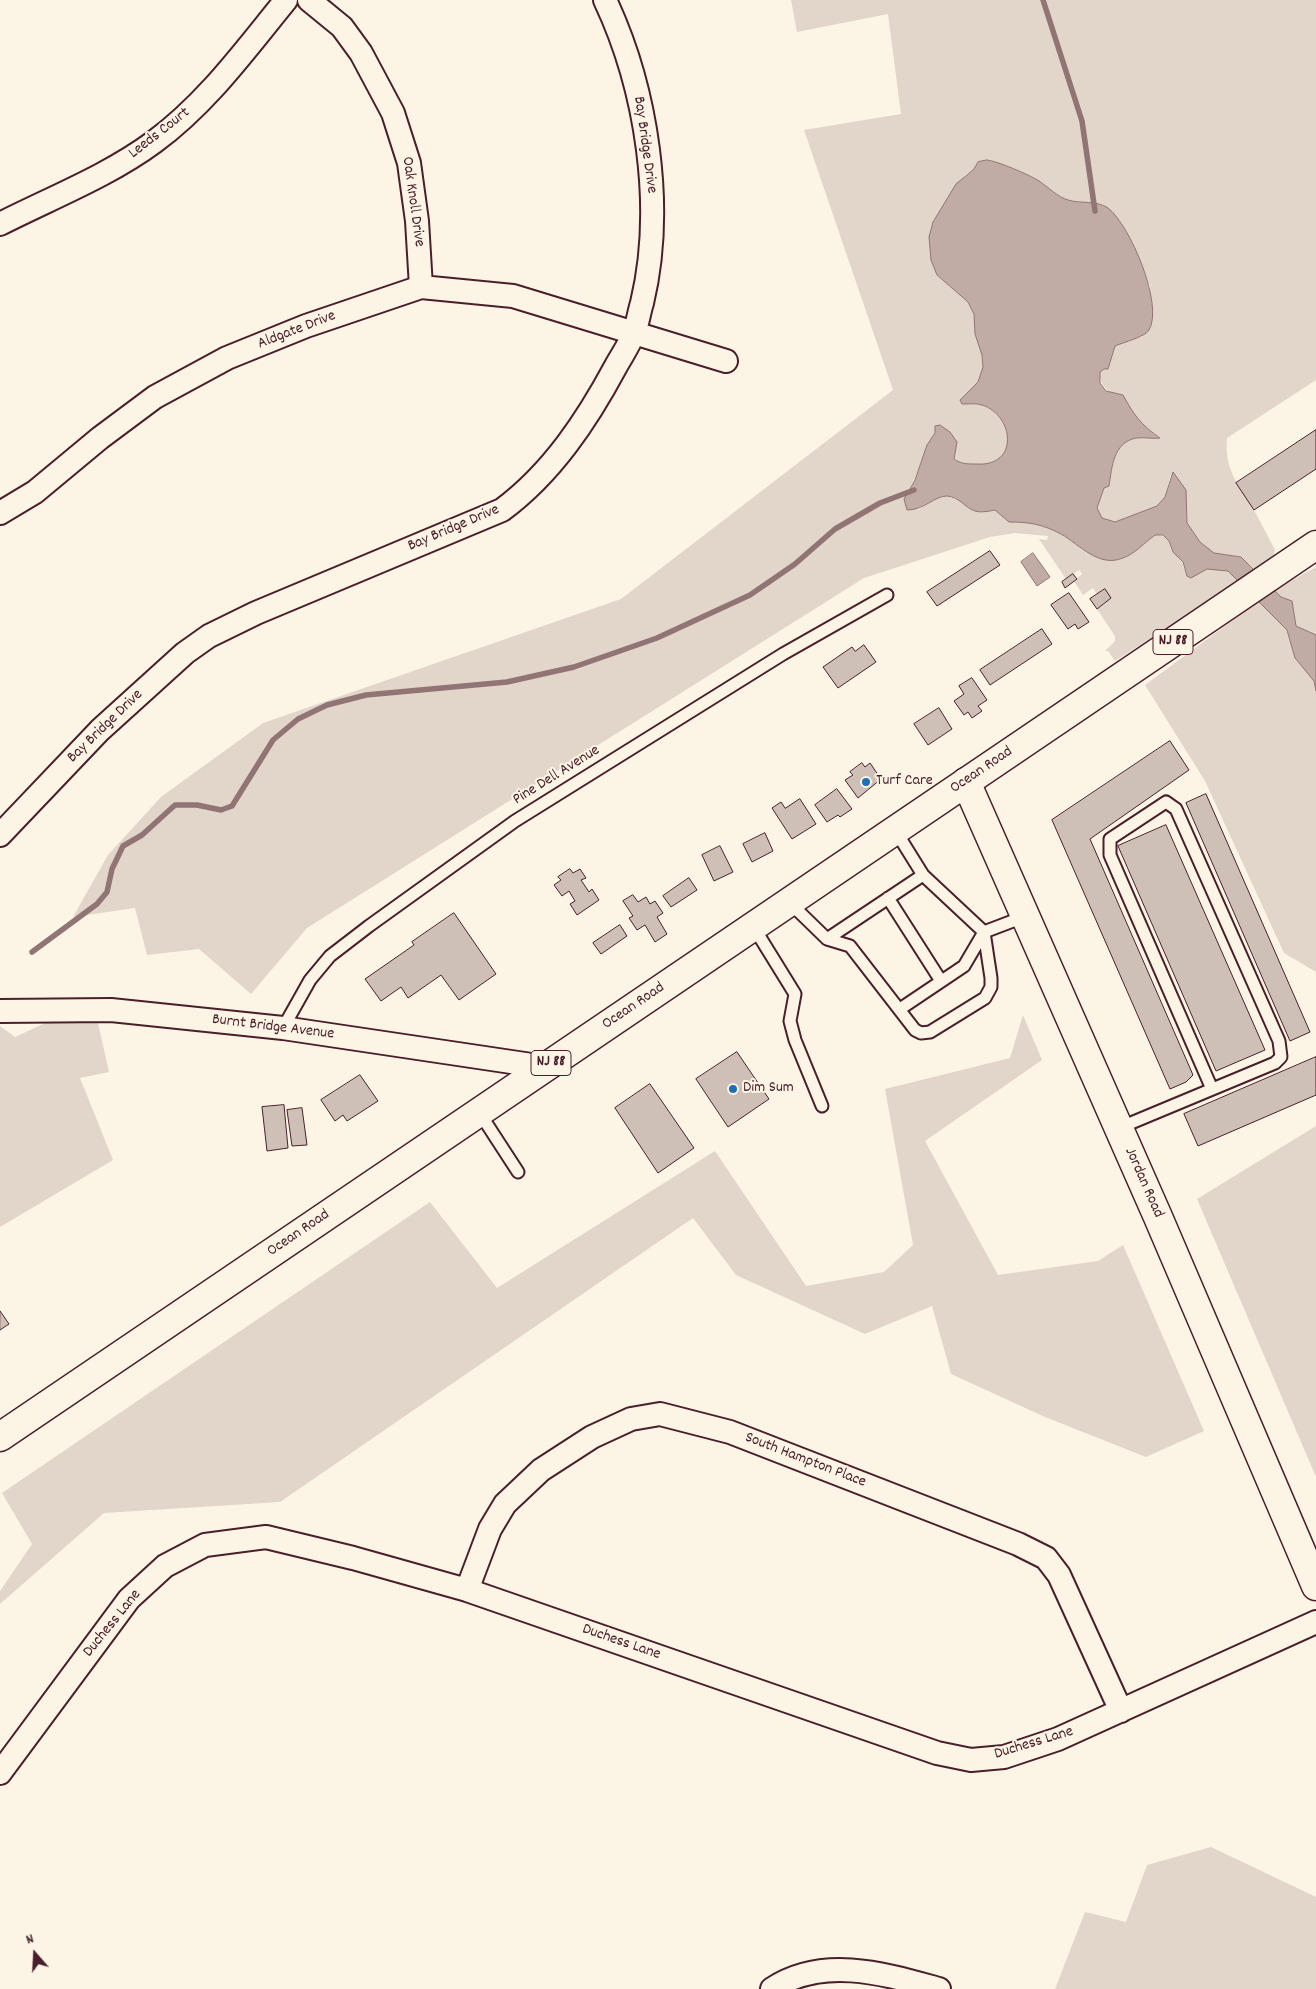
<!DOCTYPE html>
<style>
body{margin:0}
#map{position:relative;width:1316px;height:1989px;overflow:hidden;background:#fcf5e5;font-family:Dekko,sans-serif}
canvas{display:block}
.north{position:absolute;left:10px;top:1929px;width:50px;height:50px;-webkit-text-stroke:4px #fcf5e5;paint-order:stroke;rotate:341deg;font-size:14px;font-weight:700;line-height:20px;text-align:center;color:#4a1f2b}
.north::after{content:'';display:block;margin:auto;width:18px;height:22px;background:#4a1f2b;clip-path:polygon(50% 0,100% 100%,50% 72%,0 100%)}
</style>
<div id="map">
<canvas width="1316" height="1989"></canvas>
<div class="north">N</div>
</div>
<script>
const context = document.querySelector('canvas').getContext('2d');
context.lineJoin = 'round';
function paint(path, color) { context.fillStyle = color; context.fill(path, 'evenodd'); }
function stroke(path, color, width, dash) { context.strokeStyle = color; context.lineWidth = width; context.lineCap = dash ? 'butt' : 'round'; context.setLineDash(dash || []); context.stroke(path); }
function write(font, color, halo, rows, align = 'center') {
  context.font = font + ' Dekko,sans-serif'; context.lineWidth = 4; context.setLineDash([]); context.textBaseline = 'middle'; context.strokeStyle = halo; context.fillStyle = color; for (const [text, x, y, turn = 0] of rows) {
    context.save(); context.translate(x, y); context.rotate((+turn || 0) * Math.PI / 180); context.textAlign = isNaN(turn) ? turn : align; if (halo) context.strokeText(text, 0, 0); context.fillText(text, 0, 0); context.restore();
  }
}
paint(new Path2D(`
 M791 0H1316V380L1227 438C1224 471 1239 485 1255 512 1262 524 1268 537 1275 550L1273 557 1255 570 1241 557 1214 553 1200 542 1187 523 1186 508 1171 474 1165 497 1157 506 1115 522 1102 518 1097 508 1104 488 1109 486C1112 467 1113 443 1136 438 1144 437 1152 439 1160 437 1145 428 1132 417 1126 400 1111 393 1100 390 1100 372L1104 369H1108L1115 346 1131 338 1142 337 1150 286 1121 223 1102 204 1066 200 1037 180 1007 166 974 169 965 175 933 222 937 275 968 302 974 314 975 334 982 355 983 367 978 382 961 400 963 404C969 404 976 403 982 405 1014 416 1020 467 976 464 967 464 961 464 954 459L956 442 935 433C923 451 920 473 908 490L918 510 937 498 947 496 959 500 975 511 995 510 1009 522C1029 522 1042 524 1061 534 1080 545 1099 568 1123 558 1136 553 1144 543 1155 535 1173 536 1166 543 1174 553 1180 560 1183 561 1184 570L1200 572 1207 569H1223L1228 571 1239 581 1115 661 1108 651H1105L1115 641V636L1097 609 1111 598 1104 589 1097 594 1093 588 1083 595 1074 581 1082 574 1079 570 1066 579 1039 539 1047 540 1048 536 1015 533 990 537 864 578 307 928 251 994 199 949 147 955 135 908 73 917 108 855 161 797 263 723 621 599 893 390 804 130 901 114 888 14 797 32Z
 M1316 567V635L1296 626 1281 597 1274 590Z
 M1259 601 1287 630 1295 658 1314 681 1316 691V972L1284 953 1205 781 1145 685Z
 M93 1001 109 1072 80 1078 113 1160 0 1227V1026L15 1037Z
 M1023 1015 1042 1060 925 1141 998 1275 1098 1261 1123 1245 1204 1431 1146 1457 1045 1417 951 1374 932 1306 865 1334 736 1275 693 1218 280 1502 104 1513 0 1604V1591L32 1544 2 1493 430 1202 497 1288 715 1151 806 1286 884 1272 913 1245 885 1089 1010 1058Z
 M1316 1126V1477L1197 1199Z
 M1211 1847 1316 1897V1989H1055L1085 1912 1126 1922 1147 1865Z`), '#e2d5ca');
const water = new Path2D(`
 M987 160C997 161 1030 175 1039 181 1048 187 1058 197 1068 200 1081 204 1097 200 1108 208 1130 225 1164 305 1149 330 1145 337 1124 342 1115 346L1108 369H1104L1100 372V383L1106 391 1123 395C1134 415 1140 424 1160 438 1152 439 1145 437 1136 438 1113 443 1112 467 1109 486L1104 488 1097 508 1102 518 1115 522 1157 506 1165 497 1173 472 1186 490 1187 523 1200 542 1214 553 1241 557 1281 597 1292 601 1296 626 1316 635V691L1314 681 1295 658 1287 630 1228 571 1207 569 1191 578 1187 576 1183 562 1173 552 1169 541 1163 535H1155C1144 543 1136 553 1123 558 1099 568 1080 545 1061 534 1042 524 1029 522 1009 522L995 510C990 511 980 513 975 511 965 508 960 497 947 496 934 496 925 510 907 510L904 499 915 480 927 445 935 433V426L940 425 950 432 957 442 954 459C961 464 967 464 976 464 1020 467 1014 415 982 405 976 403 968 404 962 404L960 400 978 382 983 367 982 355 975 334 974 314 968 302 937 275 931 260 929 237 933 222 956 184 974 169 978 162Z
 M1033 553 1050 577 1037 586 1021 562Z`);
paint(water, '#c0aca5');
stroke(water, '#917474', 1);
stroke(new Path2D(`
 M1043 0 1082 121 1095 211
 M32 952 97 904 107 892 112 869 123 846 142 835 175 805H197L221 810 232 806 273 740 298 719 327 705 366 695 507 682 574 667 657 638 750 595 795 564 835 529 880 503 914 490`), '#917474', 5.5);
const building = new Path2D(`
 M1316 430V469L1254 510 1236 483Z
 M990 551 1000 565 937 606 927 592Z
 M1073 574 1077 579 1065 588 1062 582Z
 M1105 589 1111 598 1097 609 1090 599Z
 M1069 593 1089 622 1078 629 1075 624 1068 629 1051 605Z
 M1042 629 1052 644 990 685 980 670Z
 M864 645 876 662 838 688 823 667 852 647 855 651Z
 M972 678 987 700 978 706 982 711 972 718 968 712 964 715 954 701 964 694 959 686Z
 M939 708 952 729 928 745 914 724Z
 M1170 741 1189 770 1090 839 1193 1075 1186 1082 1170 1089 1052 820Z
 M862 763 865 767 870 763 881 779 858 798 845 780 853 775 850 772Z
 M837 789 852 809 840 817 838 815 827 822 815 805Z
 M1206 794 1310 1032 1290 1041 1186 803Z
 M800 799 816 824 792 839 772 808 781 802 785 808Z
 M1166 825 1265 1050 1216 1071 1118 846Z
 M765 833 773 851 752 862 743 844Z
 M720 846 733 872 714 881 702 855Z
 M570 869 573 873 580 869 586 878 581 880 589 892 592 889 599 900 577 915 570 904 575 901 569 891 562 896 554 885 561 880 558 877Z
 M689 878 697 890 671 907 663 896Z
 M633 895 638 902 646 897 650 904 655 901 663 913 657 917 667 934 655 942 645 925 637 930 629 918 633 916 623 901Z
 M454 913 496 974 459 1000 441 975 408 998 401 987 381 1001 365 979 414 945 412 942Z
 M620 925 627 936 601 954 593 943Z
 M737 1052 769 1099 728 1127 696 1079Z
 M1316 1057V1095L1198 1146 1184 1114Z
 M360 1075 378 1101 347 1121 343 1115 335 1121 321 1100Z
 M650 1084 694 1148 658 1173 615 1108Z
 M284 1105 288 1148 267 1151 262 1107Z
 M302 1108 307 1145 292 1146 287 1110Z
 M0 1311 9 1324 0 1330Z`);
paint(building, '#cfc0b7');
stroke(building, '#4a1f2b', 1);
const lane = new Path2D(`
 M888 898 941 981
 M789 902 827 939 850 946 915 1030 921 1033 930 1032 985 998 991 987V978L984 932 923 875 895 830
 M753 926 795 994 790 1021 795 1040 822 1106
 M827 939 923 875
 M900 1009 964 966 984 932 1026 916
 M283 1028 310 980 330 956 369 926 515 821 783 654 887 595
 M479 1112 518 1172
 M1119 1128 1275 1063 1281 1057 1279 1041 1176 809 1166 802 1110 839V855L1212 1089`);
const street = new Path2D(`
 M309 0 342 27 361 53 393 113 409 163 417 221 421 287
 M0 224C51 198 108 176 154 142 207 103 245 50 286 0
 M0 513 35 492 100 438 155 397 227 358 306 326 421 287 513 296 726 361
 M0 835 100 730 185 653 209 636 256 613 502 510C552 473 587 420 616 366 622 355 630 344 634 332 638 323 639 312 642 303 665 207 647 89 605 0
 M0 1011 111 1010 283 1028 545 1067
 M467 1590 490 1529 505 1504 541 1470 592 1437 631 1419 660 1414 730 1432 1018 1544 1046 1558 1059 1575 1121 1711
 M0 1773 129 1599 165 1566 205 1545 266 1537 353 1558 467 1590 937 1753 971 1760 1004 1757 1058 1739 1316 1622
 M772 1989C823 1955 885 1974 939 1989`);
const secondary = new Path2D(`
 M966 782 1158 1217 1316 1586`);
const primary = new Path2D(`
 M0 1437 1316 545`);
stroke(lane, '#4a1f2b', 15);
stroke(street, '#4a1f2b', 26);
stroke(secondary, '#4a1f2b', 31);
stroke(primary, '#4a1f2b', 31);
stroke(lane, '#fcf5e5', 11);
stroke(street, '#fcf5e5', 22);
stroke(secondary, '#fcf5e5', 28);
stroke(primary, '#fcf5e5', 28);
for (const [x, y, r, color] of [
 [866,782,5,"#1f6fb2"],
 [733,1089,5,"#1f6fb2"]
]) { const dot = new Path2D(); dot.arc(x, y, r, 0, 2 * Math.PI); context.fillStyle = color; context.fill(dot); stroke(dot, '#fcf5e5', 2); }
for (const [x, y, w] of [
 [1173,642,40],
 [551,1063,40]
]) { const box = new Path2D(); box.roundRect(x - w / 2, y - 12.5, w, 25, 4); context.fillStyle = '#fcf5e5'; context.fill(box); stroke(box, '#4a1f2b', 1); }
write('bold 15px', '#4a1f2b', null, [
 ["NJ 88",1173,642],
 ["NJ 88",551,1063]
]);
write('16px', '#4a1f2b', '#fcf5e5', [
 ["Leeds Court",160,134,-38],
 ["Bay Bridge Drive",644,145,82],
 ["Oak Knoll Drive",412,202,82],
 ["Aldgate Drive",297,331,-21],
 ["Bay Bridge Drive",454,529,-23],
 ["Bay Bridge Drive",106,727,-44],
 ["Ocean Road",982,771,-34],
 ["Pine Dell Avenue",557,776,-32],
 ["Ocean Road",634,1007,-34],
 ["Burnt Bridge Avenue",273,1028,7],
 ["Jordan Road",1143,1183,66],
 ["Ocean Road",299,1234,-34],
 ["South Hampton Place",805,1461,21],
 ["Duchess Lane",113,1624,-51],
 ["Duchess Lane",621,1643,19],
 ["Duchess Lane",1034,1744,-17]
]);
write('16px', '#4a1f2b', '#fcf5e5', [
 ["Turf Care",876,782],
 ["Dim Sum",743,1089]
], 'left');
</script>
